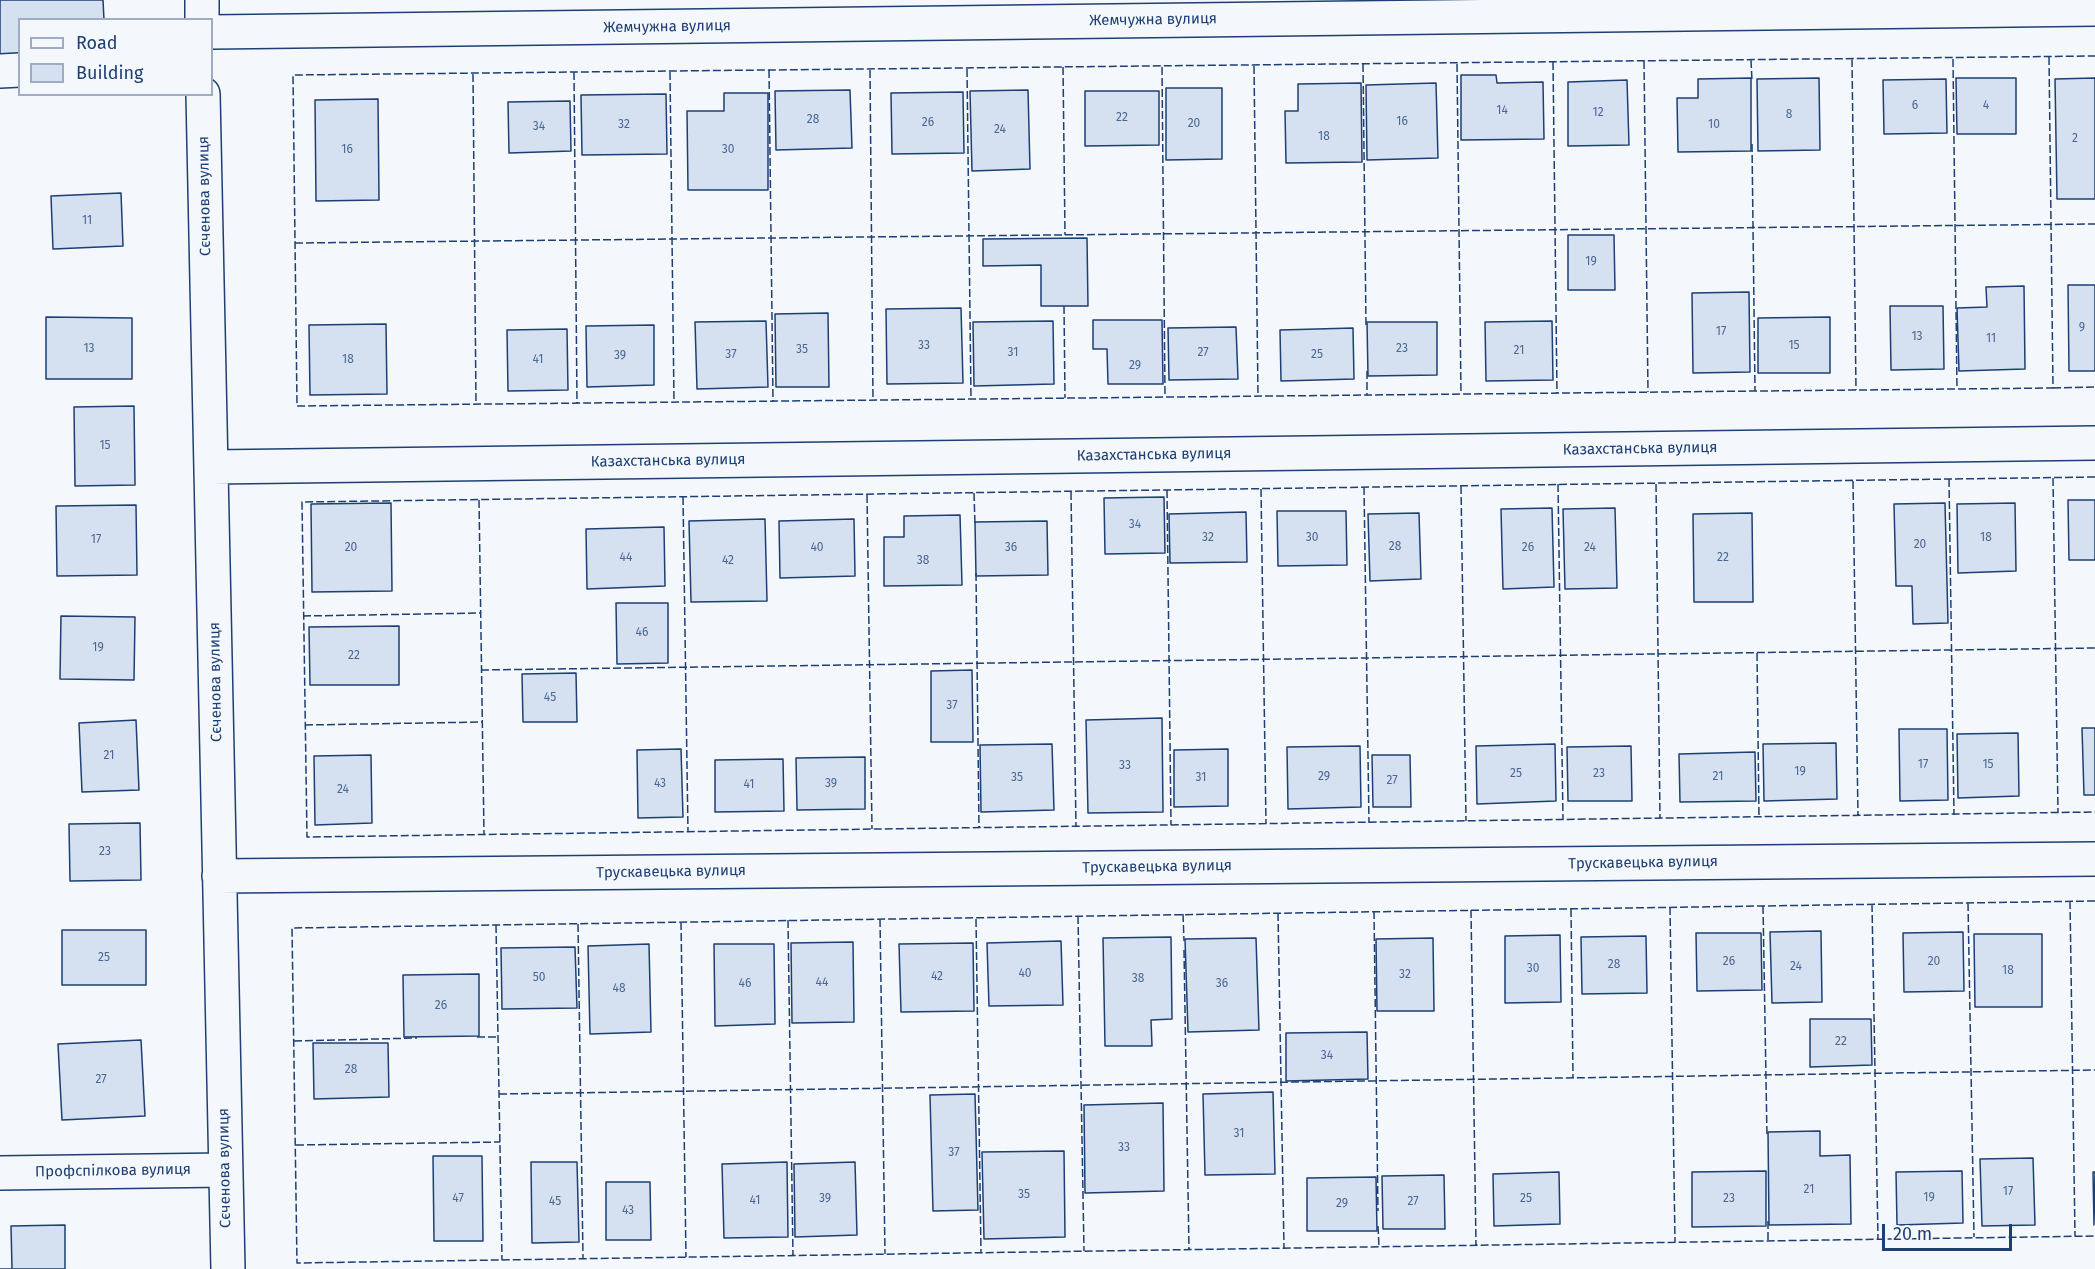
<!DOCTYPE html>
<meta charset="utf-8">
<style>
body{margin:0}
#map{position:relative;width:2095px;height:1269px;overflow:hidden;background:#f4f7fb;font-family:"Fira Sans",sans-serif}
canvas{display:block}
.legend{position:absolute;left:18px;top:18px;width:195px;height:78px;box-sizing:border-box;background:#f4f7fb;border:2px solid #9eadc5;margin:0;padding:8px 10px;list-style:none;font-size:18px;color:#1d3f73}
.legend li{display:flex;align-items:center;gap:12px;height:30px}
.legend b{width:30px;border:2px solid #9eadc5}
.scale{position:absolute;left:1882px;top:1224px;width:130px;height:27px;box-sizing:border-box;border:3px solid #1d3f73;border-top:0;padding-left:8px;font-size:18px;line-height:21px;white-space:nowrap;color:#1d3f73;-webkit-text-stroke:4px #f4f7fb;paint-order:stroke}
</style>
<div id="map">
<canvas width="2095" height="1269"></canvas>
<ul class="legend">
<li><b style="height:8px;background:#f4f7fb"></b>Road</li>
<li><b style="height:16px;background:#d5e0f0"></b>Building</li>
</ul>
<div class="scale">20 m</div>
</div>
<script>
const context = document.querySelector('canvas').getContext('2d');
context.lineJoin = 'round';
function paint(path, color) { context.fillStyle = color; context.fill(path, 'evenodd'); }
function stroke(path, color, width, dash) { context.strokeStyle = color; context.lineWidth = width; context.lineCap = dash ? 'butt' : 'round'; context.setLineDash(dash || []); context.stroke(path); }
function write(font, color, halo, rows, align = 'center') {
  context.font = font + ' "Fira Sans",sans-serif'; context.lineWidth = 4.5; context.setLineDash([]); context.textBaseline = 'middle'; context.strokeStyle = halo; context.fillStyle = color; for (const [text, x, y, turn = 0] of rows) {
    context.save(); context.translate(x, y); context.rotate((+turn || 0) * Math.PI / 180); context.textAlign = isNaN(turn) ? turn : align; if (halo) context.strokeText(text, 0, 0); context.fillText(text, 0, 0); context.restore();
  }
}
const building = new Path2D(`
 M0 0H103L104 20H20V61L0 62Z
 M1461 75H1496L1497 83 1543 82 1544 139 1461 140Z
 M1751 78V151L1678 152 1677 98H1698V79Z
 M1819 78 1820 150 1758 151 1757 79Z
 M1956 78H2016V134H1957Z
 M2095 78V199H2057L2055 79Z
 M1946 79 1947 133 1884 134 1883 80Z
 M1627 80 1629 145 1568 146V82Z
 M1361 83 1362 162 1286 163 1285 111H1298V84Z
 M1436 83 1438 158 1367 160 1366 85Z
 M1166 88H1222V159L1166 160Z
 M850 90 852 148 776 150 775 91Z
 M1028 90 1030 169 972 171 970 91Z
 M1085 91H1159V145L1085 146Z
 M963 92 964 153 892 154 891 93Z
 M724 93H768V190H688L687 111H724Z
 M666 94 667 154 582 155 581 95Z
 M378 99 379 200 316 201 315 100Z
 M570 101 571 151 509 153 508 102Z
 M121 193 123 246 53 249 51 196Z
 M1568 235H1614L1615 290H1568Z
 M1087 238 1088 306H1041V265L983 266V239Z
 M2068 285H2095V371H2069Z
 M2024 286 2025 369 1959 371 1957 308 1987 307 1986 287Z
 M1749 292 1750 372 1693 373 1692 293Z
 M1890 306H1943L1944 369 1891 370Z
 M961 308 963 383 887 384 886 309Z
 M828 313 829 387H776L775 314Z
 M46 317 132 318V379H46Z
 M1830 317V373H1758V318Z
 M1093 320H1162L1163 384H1108L1107 349H1093Z
 M766 321 768 387 697 389 695 322Z
 M1053 321 1054 384 974 386 973 322Z
 M1552 321 1553 380 1486 381 1485 322Z
 M1367 322H1437V375L1368 376Z
 M386 324 387 394 310 395 309 325Z
 M654 325V385L587 387 586 326Z
 M1236 327 1238 379 1169 380 1168 328Z
 M1353 328 1354 379 1281 381 1280 330Z
 M567 329 568 390 508 391 507 330Z
 M134 406 135 485 75 486 74 407Z
 M1164 497 1165 553 1105 554 1104 498Z
 M2068 500H2095V560H2069Z
 M391 503 392 591 312 592 311 504Z
 M1945 503 1948 623 1913 624 1912 586H1896L1894 504Z
 M2015 503 2016 571 1958 573 1957 504Z
 M136 505 137 575 57 576 56 506Z
 M1552 508 1554 587 1503 589 1501 509Z
 M1615 508 1617 588 1565 589 1563 509Z
 M1277 511H1346L1347 565 1278 566Z
 M1246 512 1247 562 1170 563 1169 514Z
 M1419 513 1421 579 1370 581 1368 514Z
 M1752 513 1753 602H1694L1693 514Z
 M960 515 962 585 884 586V537H904V516Z
 M765 519 767 601 691 602 689 521Z
 M854 519 855 576 780 578 779 521Z
 M1047 521 1048 575 976 576 975 522Z
 M664 527 665 586 587 589 586 529Z
 M616 603H668V663L617 664Z
 M61 616 135 617 134 680 60 679Z
 M399 626V685H310L309 627Z
 M972 670 973 742H931V671Z
 M576 673 577 722H523L522 674Z
 M1162 718 1163 812 1088 813 1086 720Z
 M136 720 139 790 82 792 79 723Z
 M2082 728H2095V795H2084Z
 M1899 729H1947L1948 800 1900 801Z
 M2018 733 2019 796 1958 798 1957 734Z
 M1836 743 1837 799 1764 801 1763 744Z
 M1052 744 1054 810 981 812 980 745Z
 M1555 744 1556 801 1477 804 1476 746Z
 M1360 746 1361 807 1288 809 1287 747Z
 M1631 746 1632 801H1568L1567 747Z
 M681 749 683 817 638 818 637 750Z
 M1228 749V806L1174 807V750Z
 M1755 752 1756 801 1680 802 1679 754Z
 M371 755 372 823 315 825 314 756Z
 M1372 755H1410L1411 807H1373Z
 M865 757V809L797 810 796 758Z
 M783 759 784 811 715 812V760Z
 M140 823 141 880 70 881 69 824Z
 M62 930H146V985H62Z
 M1821 931 1822 1002 1772 1003 1770 932Z
 M1963 932 1964 991 1904 992 1903 933Z
 M1696 933H1761L1762 990 1697 991Z
 M1974 934H2042V1007H1975Z
 M1560 935 1561 1002 1505 1003V936Z
 M1646 936 1647 993 1582 994 1581 937Z
 M1171 937 1172 1019 1151 1020 1152 1046H1105L1103 938Z
 M1256 938 1259 1030 1188 1032 1185 939Z
 M1433 938 1434 1011H1377L1376 939Z
 M1061 941 1063 1005 989 1006 987 943Z
 M853 942 854 1022 792 1023 791 943Z
 M973 943 974 1011 901 1012 899 944Z
 M649 944 651 1032 590 1034 588 946Z
 M714 944H774L775 1024 715 1026Z
 M575 947 577 1008 502 1009 501 948Z
 M479 974V1036L404 1037 403 975Z
 M1810 1019H1871L1872 1065 1810 1067Z
 M1367 1032 1368 1079 1286 1081V1033Z
 M141 1040 145 1116 62 1120 58 1044Z
 M313 1043H388L389 1097 314 1099Z
 M1273 1092 1275 1174 1205 1175 1203 1094Z
 M975 1094 978 1210 933 1211 930 1095Z
 M1163 1103 1164 1191 1085 1193 1084 1105Z
 M1820 1131V1156L1850 1155 1851 1224 1769 1225 1768 1132Z
 M1064 1151 1065 1237 984 1239 982 1152Z
 M433 1156H482L483 1241H434Z
 M2033 1158 2035 1225 1982 1226 1980 1159Z
 M531 1162H577L579 1242 532 1243Z
 M787 1162 788 1237 724 1238 722 1164Z
 M855 1162 857 1235 795 1237 794 1164Z
 M1766 1171V1226L1692 1227V1172Z
 M1962 1171 1963 1223 1897 1225 1896 1172Z
 M1559 1172 1560 1224 1494 1226 1493 1174Z
 M2093 1172H2095L2094 1225Z
 M1444 1175 1445 1229H1383L1382 1176Z
 M1376 1177 1377 1231H1307V1178Z
 M606 1182H650L651 1240H606Z
 M65 1225V1269H0H12L11 1226Z`);
paint(building, '#d5e0f0');
stroke(building, '#1d3f73', 1.5);
const minor = new Path2D(`
 M202 0V20
 M212 32 2095 9
 M0 71 20 70
 M203 94 228 1269
 M212 467 2095 443
 M219 876 2095 859
 M0 1173 225 1170`);
stroke(minor, '#1d3f73', 36);
stroke(minor, '#f4f7fb', 33);
stroke(new Path2D(`
 M2049 57 2053 388 297 406 293 75 2095 56
 M1852 59 1856 390
 M1953 59 1957 389
 M1751 60 1752 81
 M1644 61 1648 392
 M1553 62 1557 393
 M1363 64 1366 326
 M1457 64 1461 394
 M1254 66 1258 396
 M1063 67 1065 235
 M1162 67 1165 397
 M967 69 971 399
 M769 70 773 401
 M870 70 873 400
 M574 72 577 403
 M670 72 674 402
 M473 74 476 404
 M1752 144 1755 391
 M295 243 2095 224
 M1064 306 1065 398
 M1367 371V395
 M2053 388 2095 387
 M2095 477 302 502 307 837 2095 812
 M2053 478 2058 813
 M1949 479 1954 815
 M1853 481 1858 816
 M1558 484 1563 820
 M1656 484 1660 818
 M1461 486 1466 821
 M1364 487 1369 823
 M1261 489 1266 824
 M1167 490 1171 825
 M1071 492 1076 827
 M974 493 975 525
 M867 495 872 829
 M683 497 688 832
 M479 500 484 834
 M976 573 979 828
 M303 616 481 613
 M1757 653 1759 817
 M481 670 2095 648
 M305 725 482 722
 M2070 901 2075 1236
 M2095 901 292 928 297 1263 2095 1236
 M1968 903 1974 1237
 M1872 904 1878 1239
 M1763 906 1767 1137
 M1670 907 1675 1242
 M1571 909 1573 1078
 M1471 910 1476 1245
 M1374 911 1378 1211
 M1278 913 1284 1248
 M1183 914 1184 941
 M1078 916 1084 1251
 M880 919 885 1254
 M976 919 981 1253
 M788 920 793 1256
 M681 922 686 1257
 M578 924 583 1258
 M496 925 502 1260
 M1184 950 1189 1250
 M477 1037H498
 M294 1041 417 1038
 M499 1094 2095 1070
 M296 1145 500 1142
 M1768 1221V1241
 M1378 1226 1379 1247`), '#1d3f73', 1.5, [8, 3]);
write('12px', '#4b6792', null, [
 ["6",1915,106],
 ["4",1986,106],
 ["14",1502,111],
 ["12",1598,113],
 ["8",1789,115],
 ["22",1122,118],
 ["28",813,120],
 ["16",1402,122],
 ["26",928,123],
 ["20",1194,124],
 ["32",624,125],
 ["10",1714,125],
 ["34",539,127],
 ["24",1000,130],
 ["18",1324,137],
 ["2",2075,139],
 ["16",347,150],
 ["30",728,150],
 ["11",87,221],
 ["19",1591,262],
 ["9",2082,328],
 ["17",1721,332],
 ["13",1917,337],
 ["11",1991,339],
 ["33",924,346],
 ["15",1794,346],
 ["13",89,349],
 ["23",1402,349],
 ["35",802,350],
 ["21",1519,351],
 ["31",1013,353],
 ["27",1203,353],
 ["37",731,355],
 ["25",1317,355],
 ["39",620,356],
 ["18",348,360],
 ["41",538,360],
 ["29",1135,366],
 ["15",105,446],
 ["34",1135,525],
 ["32",1208,538],
 ["30",1312,538],
 ["18",1986,538],
 ["17",96,540],
 ["20",1920,545],
 ["28",1395,547],
 ["20",351,548],
 ["40",817,548],
 ["36",1011,548],
 ["26",1528,548],
 ["24",1590,548],
 ["44",626,558],
 ["22",1723,558],
 ["42",728,561],
 ["38",923,561],
 ["46",642,633],
 ["19",98,648],
 ["22",354,656],
 ["45",550,698],
 ["37",952,706],
 ["21",109,756],
 ["17",1923,765],
 ["15",1988,765],
 ["33",1125,766],
 ["19",1800,772],
 ["25",1516,774],
 ["23",1599,774],
 ["29",1324,777],
 ["21",1718,777],
 ["35",1017,778],
 ["31",1201,778],
 ["27",1392,781],
 ["43",660,784],
 ["39",831,784],
 ["41",749,785],
 ["24",343,790],
 ["23",105,852],
 ["25",104,958],
 ["26",1729,962],
 ["20",1934,962],
 ["28",1614,965],
 ["24",1796,967],
 ["30",1533,969],
 ["18",2008,971],
 ["40",1025,974],
 ["32",1405,975],
 ["42",937,977],
 ["50",539,978],
 ["38",1138,979],
 ["44",822,983],
 ["46",745,984],
 ["36",1222,984],
 ["48",619,989],
 ["26",441,1006],
 ["22",1841,1042],
 ["34",1327,1056],
 ["28",351,1070],
 ["27",101,1080],
 ["31",1239,1134],
 ["33",1124,1148],
 ["37",954,1153],
 ["21",1809,1190],
 ["17",2008,1192],
 ["35",1024,1195],
 ["19",1929,1198],
 ["47",458,1199],
 ["39",825,1199],
 ["25",1526,1199],
 ["23",1729,1199],
 ["41",755,1201],
 ["45",555,1202],
 ["27",1413,1202],
 ["29",1342,1204],
 ["43",628,1211]
]);
write('15px', '#1d3f73', '#f4f7fb', [
 ["Жемчужна вулиця",1153,20,-1],
 ["Жемчужна вулиця",667,27,-1],
 ["Сєченова вулиця",205,196,-91],
 ["Казахстанська вулиця",1640,449,-1],
 ["Казахстанська вулиця",1154,455,-1],
 ["Казахстанська вулиця",668,461,-1],
 ["Сєченова вулиця",216,682,-91],
 ["Трускавецька вулиця",1643,863,-1],
 ["Трускавецька вулиця",1157,867,-1],
 ["Трускавецька вулиця",671,872,-1],
 ["Сєченова вулиця",225,1168,-91],
 ["Профспілкова вулиця",113,1171,-1]
]);
</script>
